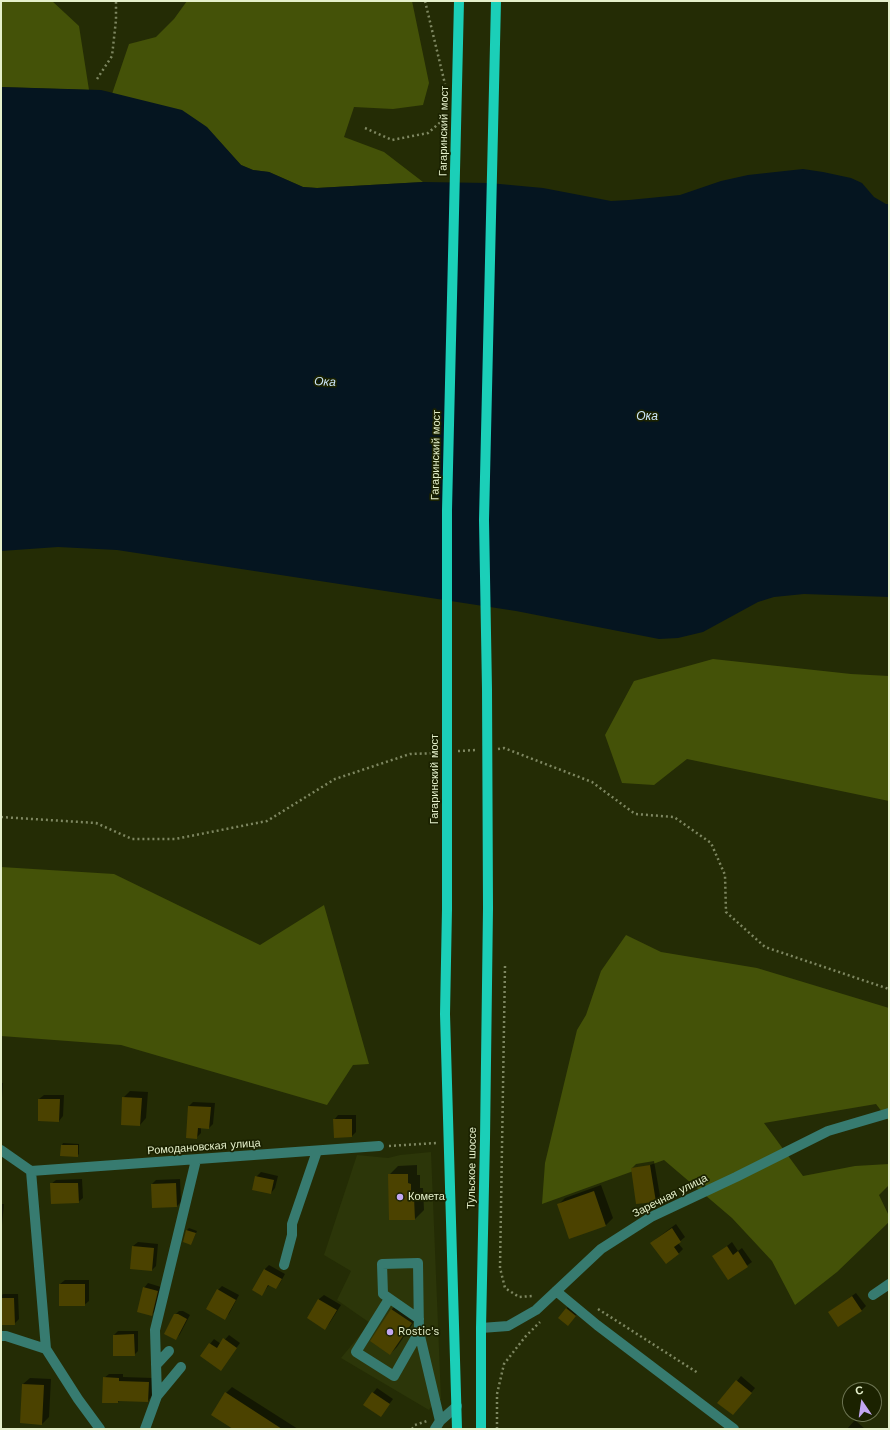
<!DOCTYPE html>
<meta charset="utf-8">
<style>
body{margin:0}
#map{position:relative;width:890px;height:1430px;overflow:hidden;background:#242c05;font-family:"Work Sans",sans-serif}
canvas{display:block}
.frame{position:absolute;inset:0;border:2px solid #e5f0cb;pointer-events:none}
.north{position:absolute;left:842px;top:1382px;width:40px;height:40px;box-sizing:border-box;background:#1b2200;border:1px solid #6c7451;border-radius:50%;rotate:347deg;font-size:11px;font-weight:700;line-height:16px;text-align:center;color:#e5f0cb}
.north::after{content:'';display:block;margin:auto;width:14px;height:18px;background:#c3a7f2;clip-path:polygon(50% 0,100% 100%,50% 72%,0 100%)}
</style>
<div id="map">
<canvas width="890" height="1430"></canvas>
<div class="frame"></div>
<div class="north">С</div>
</div>
<script>
const context = document.querySelector('canvas').getContext('2d');
context.lineJoin = 'round';
function paint(path, color) { context.fillStyle = color; context.fill(path, 'evenodd'); }
function stroke(path, color, width, dash) { context.strokeStyle = color; context.lineWidth = width; context.lineCap = dash ? 'butt' : 'round'; context.setLineDash(dash || []); context.stroke(path); }
function write(font, color, halo, rows, align = 'center') {
  context.font = font + ' "Work Sans",sans-serif'; context.lineWidth = 3.5; context.setLineDash([]); context.textBaseline = 'middle'; context.strokeStyle = halo; context.fillStyle = color; for (const [text, x, y, turn = 0] of rows) {
    context.save(); context.translate(x, y); context.rotate((+turn || 0) * Math.PI / 180); context.textAlign = isNaN(turn) ? turn : align; if (halo) context.strokeText(text, 0, 0); context.fillText(text, 0, 0); context.restore();
  }
}
paint(new Path2D(`
 M431 1152 441 1399 435 1401 429 1410 341 1358 370 1323 337 1300 351 1271 324 1255 357 1155 388 1158 400 1155Z`), '#2c3609');
paint(new Path2D(`
 M1 1H52L79 26 89 90 1 87Z
 M187 1H412L429 83 423 105 393 109 354 107 344 137 384 152 423 182 317 188 303 187 269 172 253 170 241 165 207 128 112 94 129 44 156 37 174 19Z
 M713 659 851 674 889 676V801L687 759 654 785 622 783 605 735 634 681Z
 M1 867 114 874 260 945 324 905 369 1064 353 1065 327 1105 121 1045 1 1036Z
 M626 935 661 952 757 968 889 1008V1121L876 1104 764 1123 803 1176 855 1166 889 1164V1185L879 1195 889 1216V1222L837 1272 795 1305 772 1261 732 1218 664 1160 542 1204 545 1163 569 1063 577 1030 586 1015 601 971Z`), '#445208');
paint(new Path2D(`
 M1 87 101 90 182 110 207 127 241 165 253 170 269 172 303 187 317 188 423 182 489 183 543 188 611 201 629 200 680 195 721 181 748 175 803 169 823 172 851 178 862 183 874 197 886 204H889V597L804 594 774 597 758 602 703 632 678 638 659 639 516 611 117 550 58 547 1 551Z`), '#051520');
paint(new Path2D(`
 M1 1083H3L1 1112Z
 M130 1091 148 1092 146 1118 140 1125 123 1098Z
 M44 1095H64L63 1116 59 1121 39 1120V1099Z
 M193 1102 215 1103 213 1124 209 1128 201 1127V1133L196 1138 189 1106Z
 M338 1115H356V1132L352 1136 334 1120Z
 M63 1143 79 1144V1154L77 1156 62 1145Z
 M654 1161 660 1196 655 1201 632 1168 636 1164Z
 M417 1165V1175H420V1188H423L424 1210 415 1219 389 1175 398 1166Z
 M261 1172 278 1176 275 1188 271 1193 256 1177Z
 M82 1179 83 1198 78 1202 51 1184 56 1180Z
 M180 1179 181 1202 177 1206 153 1207 152 1184 156 1180Z
 M601 1185 613 1218 606 1225 570 1238 558 1205 565 1198Z
 M1 1204H4L1 1235Z
 M676 1224 685 1237 678 1243 683 1249 678 1254 656 1239Z
 M189 1228 197 1231 191 1244 184 1241 187 1230Z
 M138 1242 158 1244 156 1266 152 1270 133 1246Z
 M732 1242 738 1251 742 1248 752 1262 728 1279 713 1257Z
 M269 1265 285 1274 280 1283 276 1288 270 1284 261 1295 253 1290 265 1269Z
 M65 1280H89V1301L84 1305 60 1284Z
 M148 1283 161 1287 156 1310 151 1315 144 1288Z
 M222 1286 239 1295 229 1314 224 1318 218 1290Z
 M856 1293 866 1306 861 1311 829 1312Z
 M3 1294H18L19 1319 14 1324H1V1296Z
 M324 1295 341 1305 329 1324 325 1328 308 1318 319 1299Z
 M398 1303 418 1316 397 1347 390 1354 391 1310Z
 M568 1307 577 1314 569 1323 566 1309Z
 M179 1311H183L190 1315 180 1334 176 1339 175 1315Z
 M118 1331H138V1351L134 1355 114 1335Z
 M229 1335 240 1343 221 1369 210 1344 214 1339 221 1344Z
 M109 1374H123V1377L153 1378 152 1396 148 1401 120 1400 118 1402 104 1378Z
 M741 1376 755 1388 737 1410V1381Z
 M30 1378 51 1379 49 1417 42 1424 23 1384Z
 M232 1387 298 1429H235L226 1393Z
 M377 1388 393 1399 381 1415 373 1393Z
 M855 1420 865 1429H847Z`), '#0007');
paint(new Path2D(`
 M122 1097 142 1098 140 1126 121 1125Z
 M38 1099H60L59 1122 38 1121Z
 M188 1106 211 1107 209 1129 198 1128 197 1139 186 1138Z
 M333 1119H352V1137L334 1138Z
 M61 1145H78V1157L60 1156Z
 M650 1165 656 1202 636 1204 631 1168Z
 M388 1174H408V1183L411 1184V1197H414L415 1220H389Z
 M255 1176 274 1180 271 1194 252 1190Z
 M50 1183H78L79 1203 51 1204Z
 M176 1183 177 1207 152 1208 151 1184Z
 M594 1191 606 1226 569 1239 557 1204Z
 M672 1228 681 1242 674 1247 679 1254 666 1264 650 1243Z
 M186 1230 196 1233 191 1245 183 1242Z
 M132 1246 154 1248 152 1271 130 1269Z
 M727 1246 733 1255 738 1251 748 1267 728 1280 712 1256Z
 M264 1269 282 1279 276 1289 268 1285 262 1296 252 1290Z
 M59 1284H85V1306H59Z
 M143 1287 158 1291 152 1316 137 1312Z
 M217 1289 236 1300 225 1320 206 1309Z
 M852 1296 862 1311 838 1327 828 1312Z
 M1 1298H14L15 1325H1Z
 M318 1299 337 1310 325 1330 307 1318Z
 M566 1308 576 1316 568 1326 558 1318Z
 M391 1309 412 1323 390 1355 370 1341Z
 M174 1314H178L187 1319 176 1340 164 1334Z
 M134 1334 135 1356H113V1335Z
 M223 1338 237 1348 221 1371 200 1356 209 1343 217 1348Z
 M103 1377 119 1378V1381L149 1382 148 1402 118 1401V1403H102Z
 M736 1380 752 1393 733 1415 717 1403Z
 M22 1384 44 1385 42 1425 20 1423Z
 M225 1392 282 1429H233L211 1415Z
 M372 1392 390 1404 381 1417 363 1405Z`), '#4b4200');
stroke(new Path2D(`
 M425 1 445 84
 M97 79 112 56 116 20V1
 M365 128 392 140 428 133 444 119
 M498 749 504 748 592 782 635 814 674 817 711 843 725 875 726 912 765 947 889 989
 M458 751 477 750
 M1 817 96 823 132 839H175L267 821 335 779 410 754 437 753
 M505 966 500 1268 505 1288 519 1297 533 1296
 M389 1146 436 1143
 M598 1309 698 1373
 M412 1429 415 1425 427 1421
 M497 1429V1394L504 1364 525 1337 540 1322`), '#7e8761', 2.5, [2, 3]);
stroke(new Path2D(`
 M1 1150 31 1171 46 1349 6 1336H1
 M31 1171 379 1146
 M284 1265 292 1235V1224L317 1151
 M556 1291 597 1325 734 1429
 M873 1295 889 1284
 M389 1299 356 1352 394 1376 419 1332
 M419 1319 383 1294 382 1264 418 1263 419 1332 440 1421
 M481 1328 508 1326 536 1310 601 1249 651 1217 736 1177 828 1131 889 1113
 M46 1349 78 1399 100 1429
 M156 1365 169 1351
 M157 1396 181 1367
 M145 1429 157 1396 155 1330 196 1160
 M435 1429 440 1421 457 1406`), '#377b70', 10);
stroke(new Path2D(`
 M447 909 445 1014 457 1429
 M481 1429V1328L485 1139 488 908`), '#1bcfb8', 10);
stroke(new Path2D(`
 M488 908 487 689 484 520 496 1
 M447 909V510L459 1`), '#1bcfb8', 10);
for (const [x, y, r, color] of [
 [400,1197,4,"#c3a7f2"],
 [390,1332,4,"#c3a7f2"]
]) { const dot = new Path2D(); dot.arc(x, y, r, 0, 2 * Math.PI); context.fillStyle = color; context.fill(dot); stroke(dot, '#1b2200', 1.5); }
write('11px', '#e5f0cb', '#1b2200', [
 ["Гагаринский мост",444,131,-89],
 ["Гагаринский мост",436,455,-89],
 ["Гагаринский мост",435,779,-90],
 ["Ромодановская улица",204,1147,-4],
 ["Тульское шоссе",472,1168,-89],
 ["Заречная улица",670,1196,-27]
]);
write('11px', '#e5f0cb', '#1b2200', [
 ["Комета",408,1197],
 ["Rostic's",398,1332]
], 'left');
write('italic 12px', '#cfe8fc', '#1b2200', [
 ["Ока",325,382,3],
 ["Ока",647,416]
]);
</script>
